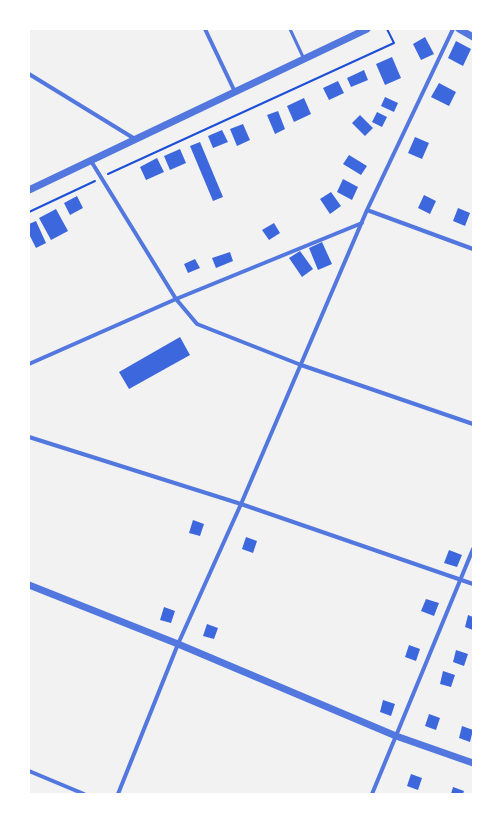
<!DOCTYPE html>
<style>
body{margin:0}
#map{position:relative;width:502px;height:823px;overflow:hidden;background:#f2f2f2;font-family:Raleway,sans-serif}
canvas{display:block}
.frame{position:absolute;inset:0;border:30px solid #fff;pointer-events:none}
</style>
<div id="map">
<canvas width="502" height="823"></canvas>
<div class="frame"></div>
</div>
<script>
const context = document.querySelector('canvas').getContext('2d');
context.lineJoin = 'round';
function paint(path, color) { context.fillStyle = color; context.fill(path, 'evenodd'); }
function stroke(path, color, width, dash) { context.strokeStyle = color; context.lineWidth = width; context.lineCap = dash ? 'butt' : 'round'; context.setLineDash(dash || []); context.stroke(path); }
paint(new Path2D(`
 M425 37 434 54 421 60 413 44Z
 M456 41 471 49 463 66 448 58Z
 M392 57 401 78 385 85 376 64Z
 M364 70 368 80 351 87 347 78Z
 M338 81 344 93 329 100 323 88Z
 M439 83 456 92 449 106 431 97Z
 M385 97 398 103 394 112 381 106Z
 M304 98 311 114 294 122 287 106Z
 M278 111 285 129 275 134 267 115Z
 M377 112 387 117 382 127 372 122Z
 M360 115 373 128 365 136 352 123Z
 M243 124 250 140 237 146 230 129Z
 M222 130 228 142 213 148 208 136Z
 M415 137 429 143 422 159 408 153Z
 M200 142 223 197 213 201 190 146Z
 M180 149 186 163 170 170 164 156Z
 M349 155 367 166 361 175 343 164Z
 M157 158 164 172 146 180 140 167Z
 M343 179 358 187 352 200 337 192Z
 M331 192 341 206 330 214 320 199Z
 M424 195 436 201 430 214 418 208Z
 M77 196 83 208 70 215 64 203Z
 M458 208 470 213 465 226 453 221Z
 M56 209 68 231 51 240 39 218Z
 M36 221 46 243 36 248 29 234V224Z
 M274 223 280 233 269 240 262 230Z
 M322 242 332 264 318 270 309 248Z
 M300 251 313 269 302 277 289 258Z
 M230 252 233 261 216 268 212 258Z
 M195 259 200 268 188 273 184 264Z
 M180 337 190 355 129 389 119 372Z
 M193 520 204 524 200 536 189 533Z
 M246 537 257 541 253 553 242 549Z
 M449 550 462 555 457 567 444 563Z
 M426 599 439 603 434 616 421 611Z
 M164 607 175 611 171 623 160 620Z
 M468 615 473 617V630L465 627Z
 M207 624 218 628 214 639 203 636Z
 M409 645 420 649 416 661 405 657Z
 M456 650 468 654 464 666 453 662Z
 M443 671 455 675 451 687 440 684Z
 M383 700 395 704 391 716 380 712Z
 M429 714 440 718 436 730 425 726Z
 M462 726 473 730 470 742 459 738Z
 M411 774 422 778 418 790 407 786Z
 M453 787 464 791 463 794H451Z`), '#3d67dc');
stroke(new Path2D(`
 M108 174 394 43 387 29
 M29 212 95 181`), '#1d4ed8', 2);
stroke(new Path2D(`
 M290 29 304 59`), '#5277de', 3);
stroke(new Path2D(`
 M205 29 235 92
 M29 74 135 139
 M91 161 176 299 197 324 301 365 473 424
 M367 210 473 249
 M29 364 176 299 362 223
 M29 437 241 504 473 584
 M29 771 84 794
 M118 794 178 644 241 504 367 210 453 29
 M372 794 473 549`), '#5277de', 4);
stroke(new Path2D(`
 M459 29 473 37
 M29 190 367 29
 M29 585 178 644 396 736 473 763`), '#5277de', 7);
</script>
